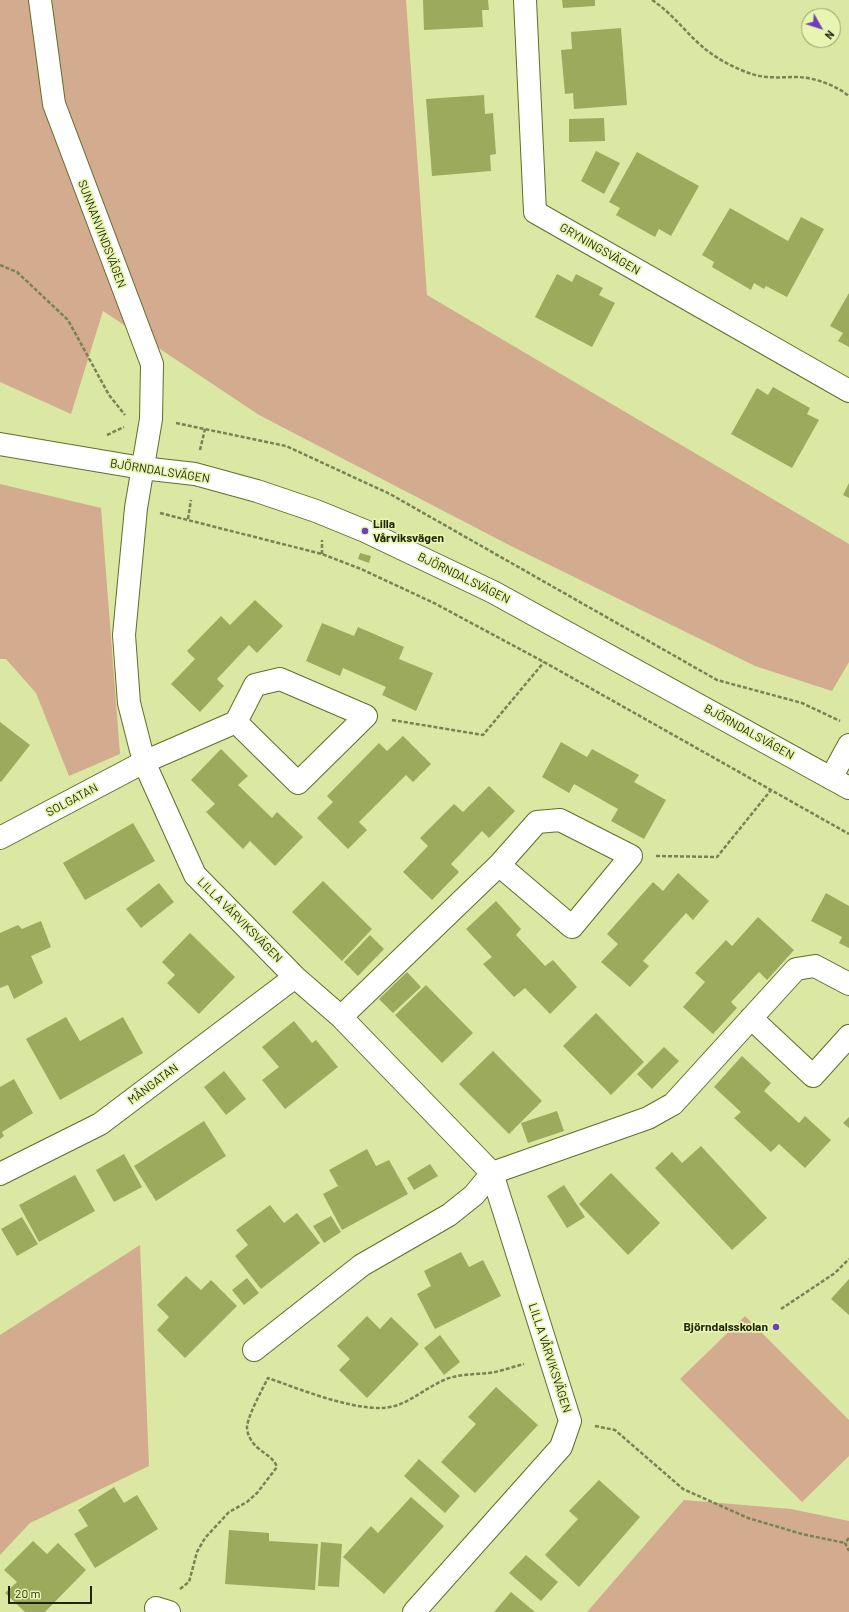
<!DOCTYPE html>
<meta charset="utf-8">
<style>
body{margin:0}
#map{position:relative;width:849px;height:1612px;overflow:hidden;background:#dae8a3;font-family:Barlow,sans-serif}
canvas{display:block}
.north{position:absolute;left:801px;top:8px;width:40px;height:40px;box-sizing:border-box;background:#e7f5b0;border:1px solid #97a16d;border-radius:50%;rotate:129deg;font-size:11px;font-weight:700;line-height:16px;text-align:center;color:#1f2408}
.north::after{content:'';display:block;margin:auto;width:14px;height:18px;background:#6f3fb6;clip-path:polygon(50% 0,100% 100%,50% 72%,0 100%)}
.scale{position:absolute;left:8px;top:1586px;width:84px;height:18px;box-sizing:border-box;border:2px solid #1f2408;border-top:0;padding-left:5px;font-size:12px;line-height:14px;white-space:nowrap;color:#1f2408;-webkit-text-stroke:3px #e7f5b0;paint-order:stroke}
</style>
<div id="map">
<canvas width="849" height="1612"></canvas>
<div class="north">N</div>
<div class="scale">20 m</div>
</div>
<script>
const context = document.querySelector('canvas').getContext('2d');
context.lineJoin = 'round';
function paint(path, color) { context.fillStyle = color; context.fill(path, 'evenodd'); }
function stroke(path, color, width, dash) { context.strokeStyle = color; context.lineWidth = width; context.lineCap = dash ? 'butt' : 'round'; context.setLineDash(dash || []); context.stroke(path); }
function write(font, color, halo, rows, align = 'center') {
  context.font = font + ' Barlow,sans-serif'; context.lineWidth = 3.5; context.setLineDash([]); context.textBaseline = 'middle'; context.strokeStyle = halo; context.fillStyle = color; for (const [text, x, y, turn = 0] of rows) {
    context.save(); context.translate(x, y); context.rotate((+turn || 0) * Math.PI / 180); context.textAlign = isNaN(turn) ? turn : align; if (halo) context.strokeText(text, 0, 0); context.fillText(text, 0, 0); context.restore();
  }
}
paint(new Path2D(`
 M0 0H406L427 295 849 544V662L832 691 755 666 509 545 259 415 103 311 71 414 0 382Z
 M0 484 101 508 120 754 69 776 36 693 6 659H0Z
 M140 1245 149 1466 30 1523 0 1555V1335Z
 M745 1316 849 1420V1456L802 1502 680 1379Z
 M684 1500 791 1509 849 1521V1612H587Z`), '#d3ab8e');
paint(new Path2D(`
 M423 0H488L489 10H482L483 27 424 30Z
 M562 0H595V6L563 8Z
 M621 28 627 105 574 109 573 93 565 94 561 50 572 49 571 32Z
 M484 95 485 114 493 113 496 154 490 155 491 171 432 176 426 99Z
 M604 118 605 141 569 142V119Z
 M596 151 620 163 604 194 581 181Z
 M637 152 699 186 671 236 659 229 655 237 616 215 620 208 609 202Z
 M730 208 788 241 801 217 824 229 787 297 766 286 764 289 754 283 751 290 712 267 714 262 702 255Z
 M557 274 572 282 576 274 603 288 599 295 615 303 592 347 535 317Z
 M849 293V347L838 341 843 333 830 326Z
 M773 387 810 408 807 414 819 420 792 468 731 434 757 388 768 395Z
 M849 483V498L843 495Z
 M360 553 371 556 369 563 358 559Z
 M255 600 283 626 257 653 249 645 217 679 224 686 200 712 171 684 195 659 187 651 221 616 230 625Z
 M322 623 354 636 358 627 404 647 399 659 433 673 416 711 382 695 386 687 343 668 340 676 306 661Z
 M0 722 30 745 1 782 0 781Z
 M403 736 431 764 413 782 406 775 359 822 367 830 348 849 317 818 333 802 327 796 379 743 387 751Z
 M561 742 587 757 592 749 639 775 634 782 666 800 644 839 611 821 618 809 574 784 569 793 542 777Z
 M221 749 248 776 238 785 272 818 277 812 303 837 275 866 250 841 243 849 206 812 215 804 191 780Z
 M489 786 515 811 489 838 482 831 451 864 459 872 432 900 403 872 428 846 420 838 454 804 463 812Z
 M133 823 155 861 85 900 63 863Z
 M678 873 709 901 693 920 686 913 643 961 649 966 630 987 601 962 618 944 607 934 653 882 663 891Z
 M323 881 372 929 342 961 292 912Z
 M159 883 174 902 141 928 126 909Z
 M826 893 849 906V948L839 943 842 937 811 921Z
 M496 901 521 929 516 935 545 966 553 960 577 987 550 1014 525 988 514 997 483 964 492 957 466 929Z
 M758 917 794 950 767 980 759 972 731 1002 737 1008 713 1034 683 1007 705 982 695 973 726 940 732 946Z
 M41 921 51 947 31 956 43 983 14 999 8 985 0 988V933L18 925 22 929Z
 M190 933 235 977 199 1014 167 983 175 975 162 962Z
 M370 935 384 949 358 976 344 962Z
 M407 972 421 987 393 1013 379 999Z
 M426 985 473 1033 442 1063 395 1015Z
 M596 1013 644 1062 611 1095 563 1046Z
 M66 1017 80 1041 123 1017 143 1053 60 1100 26 1039Z
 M294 1021 312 1043 316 1040 338 1067 285 1109 262 1080 279 1067 262 1047Z
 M664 1047 679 1061 652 1089 637 1074Z
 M493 1051 542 1101 509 1134 459 1084Z
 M742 1056 771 1083 764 1091 799 1123 805 1116 831 1140 805 1168 779 1144 771 1152 734 1118 741 1112 714 1087Z
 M224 1071 246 1099 226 1115 204 1087Z
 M14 1079 33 1113 2 1132 4 1136 0 1139V1087Z
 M557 1111 564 1131 528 1143 521 1123Z
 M849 1117V1128L843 1123Z
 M204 1121 226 1156 156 1201 134 1166Z
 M701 1146 767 1218 732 1250 655 1168 672 1152 682 1163Z
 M367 1149 376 1166 389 1160 408 1194 342 1230 323 1194 338 1186 329 1170Z
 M124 1154 142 1187 114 1202 96 1170Z
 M430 1164 438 1176 414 1190 407 1178Z
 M611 1173 660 1223 628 1255 579 1204Z
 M75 1175 95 1211 39 1242 19 1205Z
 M564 1185 585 1217 567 1228 547 1196Z
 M270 1205 284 1223 297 1213 320 1243 261 1289 235 1256 248 1245 236 1230Z
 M331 1216 341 1232 324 1243 313 1226Z
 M22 1217 38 1244 17 1256 1 1229Z
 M461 1252 469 1267 483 1260 501 1296 435 1329 417 1294 431 1286 424 1271Z
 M186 1276 201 1290 211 1280 237 1306 185 1358 157 1330 169 1317 157 1305Z
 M247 1278 259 1293 244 1305 232 1290Z
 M849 1279V1315L831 1299Z
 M367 1316 380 1329 391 1317 419 1344 367 1398 339 1370 350 1359 337 1346Z
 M440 1335 460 1362 444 1375 424 1348Z
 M496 1387 538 1425 475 1493 441 1462 476 1424 468 1417Z
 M419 1459 460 1496 445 1513 404 1476Z
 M599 1480 640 1517 579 1587 545 1555 578 1519 569 1511Z
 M114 1487 124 1503 137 1495 158 1529 95 1568 74 1534 88 1526 78 1510Z
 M411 1497 444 1526 384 1594 343 1557 371 1526 378 1533Z
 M229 1530 269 1533V1541L318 1544 315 1590 225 1584Z
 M33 1541 47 1554 58 1543 86 1570 45 1612H25L5 1593 17 1582 4 1570Z
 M321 1542 342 1544 339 1587 318 1586Z
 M526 1555 558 1582 541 1601 509 1573Z
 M511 1592 535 1612H494Z`), '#9caa5e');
const street = new Path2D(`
 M40 0 54 104 152 364 151 419 136 508 124 635 129 703 144 762 195 875 295 977 341 1017 492 1173 570 1421 561 1447 414 1612
 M525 0 535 212 849 391
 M831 778 849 745
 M0 838 144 762 236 722 255 685 280 679 366 716 298 783 236 722
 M341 1017 499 865 537 822 560 820 631 856 572 927 499 865
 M751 1018 813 1076 849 1036
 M0 1174 100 1124 295 977
 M254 1350 362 1265 449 1215 474 1195 492 1173 648 1118 673 1104 796 969 815 966 849 984
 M156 1608 169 1612`);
const secondary = new Path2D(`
 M0 444 142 468 195 474 257 491 316 511 365 531 493 592 849 788`);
stroke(street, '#626d2b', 24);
stroke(secondary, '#626d2b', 24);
stroke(new Path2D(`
 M652 0C672 13 686 33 704 48 717 59 736 69 752 74 767 79 783 77 798 77 816 78 835 85 849 96
 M0 265 17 272 68 320 109 395 125 415
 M176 423 286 446 390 494 717 680 802 703 840 721
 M107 435 124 427
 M200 450 205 429
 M160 513 322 554 361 569 434 603 544 662 849 834
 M188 519 191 500
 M322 554V540
 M392 720 483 735 544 662
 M656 856 717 857 771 790
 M781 1309 835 1273 849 1259
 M595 1426 615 1430 683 1489 748 1518 802 1534 845 1543
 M849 1538 845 1543 849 1551
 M180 1589 189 1582 197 1552 205 1538 229 1512 247 1502 257 1493 277 1467C273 1457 266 1455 258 1448 252 1443 247 1435 247 1427 248 1415 262 1390 268 1378 300 1389 366 1417 398 1405 414 1399 428 1387 444 1380 460 1373 478 1375 495 1372 505 1370 515 1366 524 1364`), '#798253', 2.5, [4, 2]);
stroke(street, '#fff', 22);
stroke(secondary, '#fff', 22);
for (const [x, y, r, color] of [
 [365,531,4,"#6f3fb6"],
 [776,1327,4,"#6f3fb6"]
]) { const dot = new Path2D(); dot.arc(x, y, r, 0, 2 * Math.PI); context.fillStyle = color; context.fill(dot); stroke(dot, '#e7f5b0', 1.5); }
write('12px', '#1f2408', '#e7f5b0', [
 ["SUNNANVINDSVÄGEN",102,234,69],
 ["GRYNINGSVÄGEN",600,249,30],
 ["BJÖRNDALSVÄGEN",160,471,9],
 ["BJÖRNDALSVÄGEN",464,578,26],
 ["BJÖRNDALSVÄGEN",749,732,29],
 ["SOLGATAN",72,800,-28],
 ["LILLA VÅRVIKSVÄGEN",240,920,45],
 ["MÅNGATAN",153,1084,-37],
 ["LILLA VÅRVIKSVÄGEN",550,1358,72]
]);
write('bold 12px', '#1f2408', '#e7f5b0', [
 ["Lilla",373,524],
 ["Vårviksvägen",373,538],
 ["Björndalsskolan",768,1327,"right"]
], 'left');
</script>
